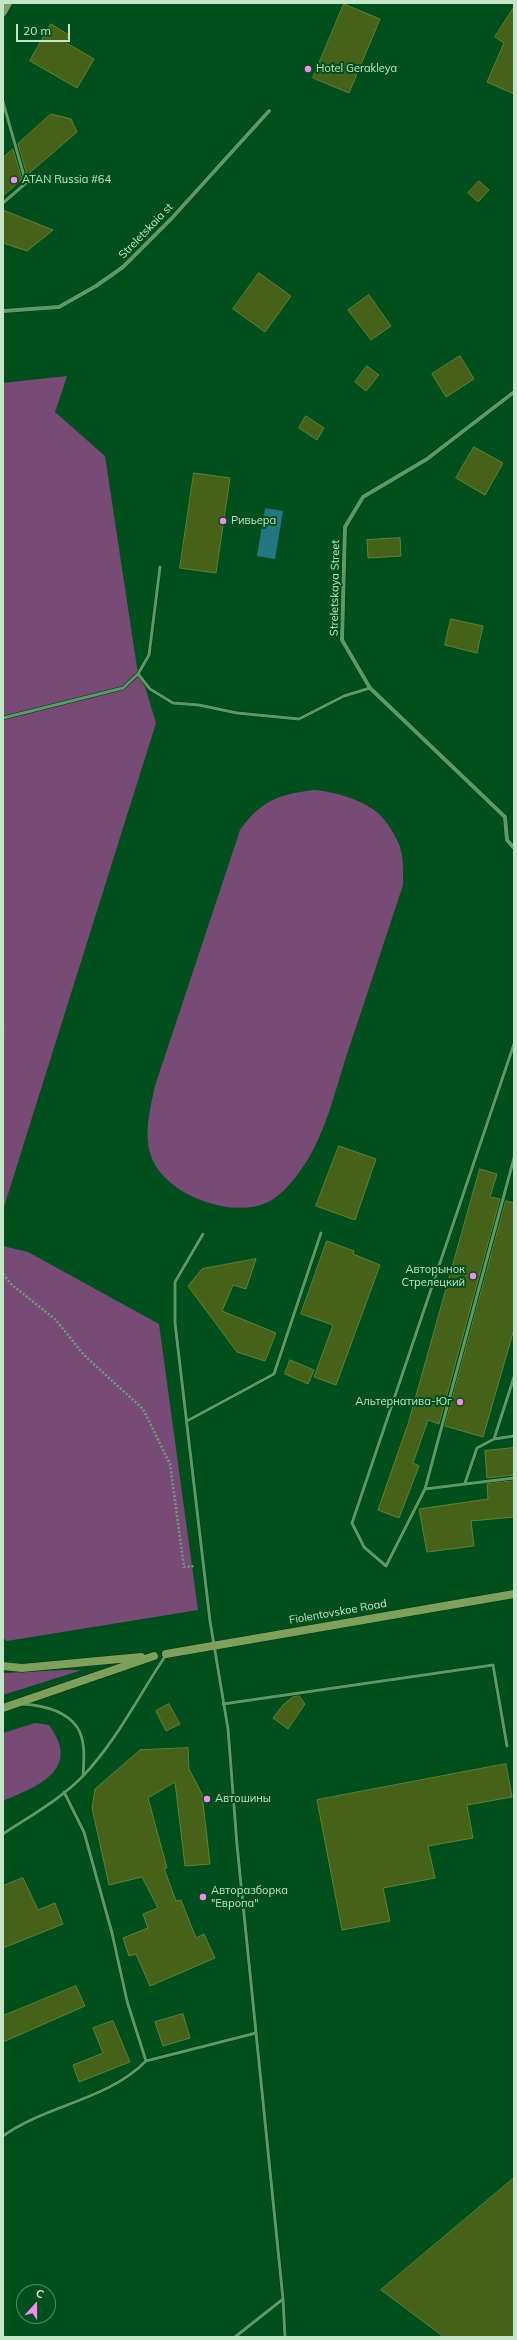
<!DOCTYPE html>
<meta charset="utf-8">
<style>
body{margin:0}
#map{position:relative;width:517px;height:2340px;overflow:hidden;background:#004f1c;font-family:Mulish,sans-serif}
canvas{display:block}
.frame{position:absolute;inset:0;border:4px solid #c4e5c8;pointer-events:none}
.north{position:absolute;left:16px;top:2284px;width:40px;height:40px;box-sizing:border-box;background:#004f1c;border:1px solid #4e8b61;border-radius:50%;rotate:21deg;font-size:11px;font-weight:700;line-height:16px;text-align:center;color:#c4e5c8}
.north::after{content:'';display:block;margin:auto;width:14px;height:18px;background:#f489f0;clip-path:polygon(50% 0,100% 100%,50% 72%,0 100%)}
.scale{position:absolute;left:16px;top:24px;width:54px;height:18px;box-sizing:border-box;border:2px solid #c4e5c8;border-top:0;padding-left:5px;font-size:12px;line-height:14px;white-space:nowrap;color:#c4e5c8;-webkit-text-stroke:3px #004f1c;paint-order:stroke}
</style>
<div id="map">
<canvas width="517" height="2340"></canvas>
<div class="frame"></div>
<div class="north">С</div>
<div class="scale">20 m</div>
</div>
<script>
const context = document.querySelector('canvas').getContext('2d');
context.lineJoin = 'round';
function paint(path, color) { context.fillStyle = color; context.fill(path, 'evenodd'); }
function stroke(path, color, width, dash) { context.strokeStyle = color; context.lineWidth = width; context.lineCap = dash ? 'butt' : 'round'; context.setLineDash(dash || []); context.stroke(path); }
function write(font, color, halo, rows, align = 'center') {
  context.font = font + ' Mulish,sans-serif'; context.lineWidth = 4; context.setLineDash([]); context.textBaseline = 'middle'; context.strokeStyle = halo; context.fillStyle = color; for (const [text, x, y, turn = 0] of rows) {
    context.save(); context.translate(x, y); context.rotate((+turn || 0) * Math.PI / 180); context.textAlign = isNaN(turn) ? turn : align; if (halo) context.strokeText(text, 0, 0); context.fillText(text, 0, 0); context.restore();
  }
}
paint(new Path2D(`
 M67 376 55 412 105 456 138 674 145 687 156 723 3 1210V383Z
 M313 790C333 791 364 800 379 814 386 820 394 834 398 842 404 855 403 872 403 885 384 942 366 998 347 1054 337 1085 329 1119 314 1148 305 1166 288 1191 270 1201 242 1216 200 1204 176 1187 138 1160 146 1126 155 1086L240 830C262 800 277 795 313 790Z
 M3 1246 28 1252 159 1324 198 1610 7 1641 3 1638Z
 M64 1670H82L3 1695V1673Z
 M35 1723 49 1725C82 1770 38 1786 3 1801V1733Z`), '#784a76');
paint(new Path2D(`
 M265 508 283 511 275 559 257 556Z`), '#237782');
const building = new Path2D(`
 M344 4 380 19 349 93 313 78Z
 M514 7V94L487 82 504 43 495 37Z
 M51 24 69 35 65 42 94 59 77 88 30 61Z
 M51 114 71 119 77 132 27 175 18 144Z
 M13 149 22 179 3 196V158Z
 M479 181 489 190 478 202 468 193Z
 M3 210 53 230 27 251 3 243Z
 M259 273 291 296 265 332 233 309Z
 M369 295 391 326 371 340 348 310Z
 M460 356 474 379 446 397 432 374Z
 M367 366 379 375 366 391 355 382Z
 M306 416 324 428 317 440 299 428Z
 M474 447 503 463 485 495 456 478Z
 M194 473 230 478 216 573 180 568Z
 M400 538 401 556 368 558 367 540Z
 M451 619 483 626 477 653 445 645Z
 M339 1146 376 1159 355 1220 316 1206Z
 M480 1169 497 1174 490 1197 500 1199 439 1424 428 1420 413 1463 419 1466 399 1518 378 1510 408 1424Z
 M506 1201 514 1203V1329L483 1437 445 1426Z
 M327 1241 354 1251 353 1254 380 1265 336 1385 314 1377 333 1325 301 1314Z
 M256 1259 246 1289 233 1285 222 1311 276 1333 265 1361 237 1352 188 1286 202 1269Z
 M290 1360 314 1370 308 1384 285 1374Z
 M514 1448V1475L487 1478 485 1451Z
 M514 1481V1517L471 1521 474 1546 427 1552 419 1509 488 1499 487 1484Z
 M299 1696 305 1704 288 1729 273 1718 283 1705 293 1697Z
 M169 1704 180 1724 166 1731 156 1711Z
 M188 1748 189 1769 202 1794 210 1864 185 1866 175 1782 148 1798 167 1868H164L176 1901 181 1900 196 1938 204 1934 215 1958 150 1986 136 1954 129 1956 123 1938 148 1928 143 1914 158 1908 142 1877 109 1885 92 1808 95 1789 140 1750Z
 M506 1764 512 1797 467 1805 473 1838 428 1846 435 1878 383 1888 390 1921 342 1930 317 1800Z
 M23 1878 38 1910 55 1903 63 1924 3 1948V1886Z
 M76 1986 85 2006 3 2042V2016Z
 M183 2014 190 2038 163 2046 155 2022Z
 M113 2021 130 2062 79 2082 73 2065 103 2053 93 2028Z
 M514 2178V2337H444L381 2290Z`);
paint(building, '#466218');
stroke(building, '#618036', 1);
const service = new Path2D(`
 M3 102 26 183 3 203
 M138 674 150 689 173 703 199 705 237 713 299 719 344 696 370 688
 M3 718 123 688 138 674 149 655 160 567
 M514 1044 352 1523 364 1547 386 1566 425 1489 514 1158
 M203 1234 175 1282V1323L210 1621 228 1729 237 1845 283 2299 285 2337
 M187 1421 274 1374 321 1233
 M494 1439 514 1436
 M465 1483 477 1448 494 1439 514 1377
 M425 1489 514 1478
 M21 1704C40 1705 65 1710 77 1727 86 1740 84 1761 83 1776
 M223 1704 493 1665 507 1746
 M64 1792 84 1832 112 1933 127 2001 146 2061
 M3 1834C30 1816 61 1799 84 1775 117 1740 139 1695 166 1655
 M3 2136C46 2105 108 2100 146 2061L256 2033
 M235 2337 283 2299`);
const minor = new Path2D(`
 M3 311 59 307 96 286 123 267 171 219 269 111
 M514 392 427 459 363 497 345 527 342 640 370 688 505 817 507 840 514 848`);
const secondary = new Path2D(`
 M3 12 8 3
 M166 1654 514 1594
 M3 1666 22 1668 141 1657
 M3 1708 154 1656`);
stroke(service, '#0b2f14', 4);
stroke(minor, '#0b2f14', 5);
stroke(secondary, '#0b2f14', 9);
stroke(new Path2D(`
 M3 1022V1039
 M3 1274 12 1285 56 1320 84 1355 143 1409 170 1464 184 1567 195 1566`), '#6aa079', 2.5, [2, 2]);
stroke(service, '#589b63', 3);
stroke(minor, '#589b63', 4);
stroke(secondary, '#7da05b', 8);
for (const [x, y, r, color] of [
 [308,69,4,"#f489f0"],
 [14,180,4,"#f489f0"],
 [223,521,4,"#f489f0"],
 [473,1276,4,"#f489f0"],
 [460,1402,4,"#f489f0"],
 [207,1799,4,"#f489f0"],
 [203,1897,4,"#f489f0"]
]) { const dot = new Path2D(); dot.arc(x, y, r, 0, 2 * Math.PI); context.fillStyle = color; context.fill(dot); stroke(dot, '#004f1c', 1.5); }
write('11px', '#c4e5c8', '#004f1c', [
 ["Hotel Gerakleya",316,69],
 ["ATAN Russia #64",22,180],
 ["Ривьера",231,521],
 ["Авторынок",465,1270,"right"],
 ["Стрелецкий",465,1283,"right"],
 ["Альтернатива-Юг",452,1402,"right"],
 ["Автошины",215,1799],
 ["Авторазборка",211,1891],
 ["\"Европа\"",211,1904]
], 'left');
write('11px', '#c4e5c8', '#004f1c', [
 ["Streletskaia st",146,231,-46],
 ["Streletskaya Street",335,588,-89],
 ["Fiolentovskoe Road",338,1612,-10]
]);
</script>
